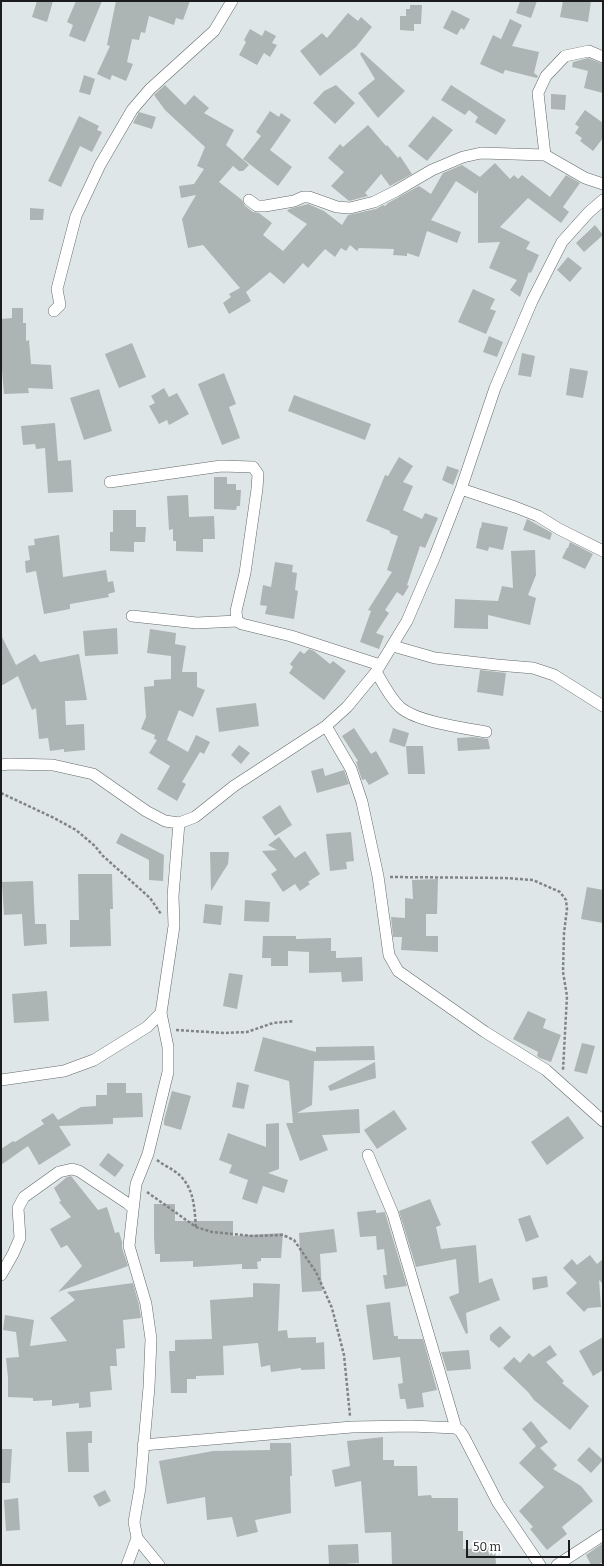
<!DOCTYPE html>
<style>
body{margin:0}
#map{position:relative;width:604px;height:1566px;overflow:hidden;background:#dfe6e7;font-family:Bitter,serif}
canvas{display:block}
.frame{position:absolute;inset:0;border:2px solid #1a1c1d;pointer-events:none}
.scale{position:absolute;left:466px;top:1540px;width:104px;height:18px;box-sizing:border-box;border:2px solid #1a1c1d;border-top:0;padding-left:5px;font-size:12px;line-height:14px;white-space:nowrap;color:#1a1c1d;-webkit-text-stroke:3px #fff;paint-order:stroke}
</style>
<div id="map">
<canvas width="604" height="1566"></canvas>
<div class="frame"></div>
<div class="scale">50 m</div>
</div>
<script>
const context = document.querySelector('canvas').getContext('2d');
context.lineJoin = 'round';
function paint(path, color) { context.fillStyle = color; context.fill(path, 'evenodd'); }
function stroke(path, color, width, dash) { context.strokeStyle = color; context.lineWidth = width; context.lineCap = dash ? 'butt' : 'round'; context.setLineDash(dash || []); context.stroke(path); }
paint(new Path2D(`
 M37 1H53L47 22 32 17Z
 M76 1H102L85 42 69 36 73 25 67 22Z
 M116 1H190L183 20 176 18 174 25 149 16 145 33 141 32 139 40 132 39 127 62 133 64 126 81 112 75 110 80 97 74 110 46 107 45Z
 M520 1H537L531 18 516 13Z
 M563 1H591L588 22 560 17Z
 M410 5H422L421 24H414V31L400 30V16H406V9H410Z
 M452 10 470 19 464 30 461 28 457 35 443 28Z
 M348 13 358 21 361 17 372 27 356 47 320 76 300 51 322 33 327 38Z
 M510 19 522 25 512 46 539 52 534 73 538 76 537 78 505 70 503 74 480 64 493 35 501 39Z
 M250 29 262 36 265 30 276 36 272 43 277 45 270 57 264 53 257 65 239 55 246 42 244 40Z
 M362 52 405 91 378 118 358 93 375 79 360 54Z
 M588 58 603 64V93L584 88 588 71 572 67 573 62Z
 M84 75 95 79 90 95 79 92Z
 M165 85 185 105 194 95 209 108 204 113 234 130 226 145 249 165 243 171H239L233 166 219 182 242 200 245 206 253 212 259 213 272 223 263 235 283 251 307 224 287 211 289 209 308 204 324 211 342 225 348 215 376 209 383 205 385 206 388 203 419 186 431 194 443 173 462 165 480 177 495 163 510 179 514 175 518 179 522 175 550 197 566 175 580 183 563 207 569 212 561 223 528 198 500 227 530 242 526 249 539 255 531 273 529 272 520 297 510 290 517 280 489 268 500 242 478 243V190L476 194 456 181 431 220 461 232 457 243 427 231 419 257 407 253V256L393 255 394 249 359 248 357 251 350 245 346 251 341 248 335 257 325 249 308 268 303 263 284 284 270 272 246 292 251 301 229 314 223 303 231 297 229 294 240 288 203 245 188 248 182 219 196 195 181 198 179 186 194 184 204 169 197 166 205 147 165 110 154 95Z
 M336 85 355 103 335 124 313 103 324 91Z
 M451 85 506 120 496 135 475 122 478 117 469 110 465 115 441 100Z
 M551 94 566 95 565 110 551 109Z
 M585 110 603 123V138L593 151 580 141 582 138 575 133 579 127 575 124Z
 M270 111 279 117 281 113 291 120 270 150 292 167 278 186 243 159 261 136 256 132Z
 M139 112 156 117 152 129 133 123Z
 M79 116 99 126 97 130 102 132 92 152 80 146 61 187 48 181Z
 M433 116 453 130 427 161 408 146Z
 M368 125 386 146 387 145 398 158 400 156 412 174 390 186 381 174 365 193 368 196 349 201 331 186 344 172 328 158 340 144 343 147Z
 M30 208 44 209 43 220H30Z
 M595 225 603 235 584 252 576 243Z
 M568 257 582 268 570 282 557 270Z
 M473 289 495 299 490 309 496 311 486 334 458 322Z
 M12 308H23V323H26V341L29 340 31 364 51 365 53 389 28 388 29 393 4 394 2 370H1V319L12 318Z
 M489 336 503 342 497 357 483 352Z
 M132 343 146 377 119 388 105 354Z
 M522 353 535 356 531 377 518 375Z
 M570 368 588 371 583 398 566 395Z
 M224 373 236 404 229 407 240 438 222 445 198 384Z
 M164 388 169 397 177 393 189 414 169 425 167 420 159 424 149 406 155 403 151 396Z
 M99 389 112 431 84 440 70 398Z
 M294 395 371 424 365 440 288 411Z
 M55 423 58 461 71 460 73 492 48 493 45 448 36 449 35 444 23 445 21 426Z
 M399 457 413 466 403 482 413 486 403 510 422 519 425 513 438 518 425 548 420 546 407 585 409 586 403 596 397 592 385 610 389 613 376 633 384 636 379 649 360 642 371 611 368 610 392 572 387 570 398 536 390 533V531L366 521 385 475 388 476Z
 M447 466 459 470 453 485 442 480Z
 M214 477H227V484H236V490H241L240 506H237L236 510 214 509Z
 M188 495 189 517 214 516 215 539H203V552L176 551V541H173V529L169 530 167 496Z
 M113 510H136V527H146L145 542H134V552L110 551V532H113Z
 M527 519 552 533 550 540 523 530Z
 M482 522 508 527 503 550 489 547 488 551 476 548 480 528H481Z
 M59 535 63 577 106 570 108 582 113 581 115 592 108 594 109 597 70 604V609L44 614 36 571 26 573 25 561 30 560 28 546 35 545 34 539Z
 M570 542 593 554 585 569 562 558 567 548H569H568Z
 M535 550 536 575 528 595 536 598 530 625 488 615V629L454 628 455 599 498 601 502 586 513 588 511 551Z
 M275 562 293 565 292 572 297 573 295 590 298 591 294 619 265 614 267 606 260 605 263 585 271 587Z
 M117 628 118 654 85 656 83 631Z
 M150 629 176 633 175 644 186 646 182 672H197V687L205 690 193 717 179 710 167 740 188 752 196 735 210 742 204 754 200 752 182 782 186 784 177 801 157 789 170 766 149 753 157 740 154 739 155 735 141 729 146 717 144 687 154 686V680L171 679V656L147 653Z
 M1 635 16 665 35 654 40 662 79 654 87 700 65 701 66 725 84 724 85 750 64 752V749L50 751 48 738 39 739 36 708 32 710 18 676 1 686Z
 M309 649 314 651 330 664 333 661 346 671 324 700 289 673 293 667 290 664 300 651 304 654Z
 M480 670 506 673 503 696 477 692Z
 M256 703 259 726 219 732 216 708Z
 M354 728 371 754 376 751 389 774 369 785 365 779 362 780 356 762 358 761 342 736Z
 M393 728 409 733 405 747 389 742Z
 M473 737 488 739 490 749 458 751 457 738Z
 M239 745 250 753 241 764 231 755Z
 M406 746H423L425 774H408Z
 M323 768 325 776 344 770 349 784 317 793 311 771Z
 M280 805 292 825 275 836 262 817Z
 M351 832 354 861 346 862 347 869 330 871 326 834Z
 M121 833 164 855 163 881 149 880V860L116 843Z
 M279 837 295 858 305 851 320 874 308 882 310 884 300 891 295 884 283 892 271 874 277 870 262 851 277 850 268 845Z
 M210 852H229L228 864 211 891Z
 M78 874H112L113 909H110L111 946 70 947V920H79Z
 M438 879 437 914H426V936H438V952L401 950 402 937H393L391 917 405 918V898L413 899 412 880Z
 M33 881 35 924H46L47 944 24 946 22 914 4 915 2 882Z
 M587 887 603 890V923L581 919Z
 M245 900 270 902 269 922 244 921Z
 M205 904 223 906 221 925 203 923Z
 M263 936H296V939L331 938V951H336V958L362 957 363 981 342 982 341 972 309 973V952L288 951V966H271V958H262Z
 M229 973 243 975 237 1009 223 1006Z
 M47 991 49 1021 14 1023 12 994Z
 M528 1011 546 1019 543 1028 561 1035 551 1062 540 1058 537 1056 538 1052 513 1039Z
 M263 1037 316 1052V1047L374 1046 375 1060 314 1061 312 1105 297 1113 359 1109 360 1133 322 1135 328 1150 300 1161 286 1123H293L289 1081 254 1071Z
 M582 1043 595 1046 587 1074 574 1071Z
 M375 1062 376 1078 330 1091 328 1086Z
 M237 1082 249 1085 244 1109 232 1107Z
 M107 1083H126V1093H142L143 1117 113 1118V1124L59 1126 71 1145 39 1165 28 1146 1 1165V1149L13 1141 15 1142 44 1124 41 1120 53 1113 58 1120 81 1107 96 1106V1095H107Z
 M172 1091 191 1096 181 1130 164 1125V1120Z
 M394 1110 407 1129 377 1149 364 1130Z
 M568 1116 584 1138 547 1165 531 1142Z
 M279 1123V1169L268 1173 288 1180 284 1193 263 1186 257 1204 242 1199 248 1180 229 1173 232 1165 219 1160 228 1133 266 1147V1124Z
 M108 1153 124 1165 115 1177 99 1165Z
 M71 1176 98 1210 107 1207 115 1233 119 1232 122 1242V1248L128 1266 58 1292 82 1266 67 1245 61 1248 50 1229 71 1217 59 1202 61 1201 54 1188 67 1177Z
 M430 1199 441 1225 436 1227 441 1249 476 1245 479 1283 492 1278 500 1300 466 1313 468 1333 466 1334 449 1297 459 1293 456 1259 416 1267 399 1211Z
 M154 1204H175V1221H233V1236L283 1233 281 1258H261V1261L257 1262 258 1269H242V1264L193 1267V1261L160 1262V1254H155L154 1237Z
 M376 1210V1213L385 1212 386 1216 407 1286 385 1289 383 1275H387L384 1249 377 1250 376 1236 360 1237 357 1212Z
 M530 1215 539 1237 526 1242 518 1219Z
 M334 1229 337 1252 320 1254 322 1291 302 1292 299 1233Z
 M590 1255 597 1264 603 1259V1284L599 1280 601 1307 588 1308 584 1312 566 1293 577 1283 563 1268 572 1259 577 1265Z
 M547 1276 548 1287 533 1290 532 1278Z
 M133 1283 139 1305 141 1318 123 1320 125 1348 116 1349 117 1366H110L112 1390 90 1392 91 1407 79 1408V1403L52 1406V1400L33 1401V1398L8 1397V1378L6 1358 19 1357 16 1332 3 1330 5 1315 34 1320 30 1346 67 1341 50 1318 75 1300 67 1292Z
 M253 1283 280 1284 278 1331 287 1330 288 1338 316 1337V1343L324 1342 325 1369 301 1370V1368L271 1372 270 1365 261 1367 258 1343 223 1346 224 1375 196 1376V1379H187V1393H171L169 1351H175V1340L212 1339 210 1300 253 1297Z
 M390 1302 394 1336H398V1339H423L437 1390 422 1393 424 1407 407 1409 405 1399H400L398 1384 403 1383 400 1357 373 1360 366 1305Z
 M500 1326 511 1337 499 1348 490 1340V1335Z
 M603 1337V1370L593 1376 579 1351Z
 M550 1345 557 1355 546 1362 564 1381 562 1383 589 1406 570 1430 534 1400 528 1392 503 1368 514 1357 520 1363 529 1353 533 1357Z
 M469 1350 471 1369 447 1371 441 1352Z
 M531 1421 548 1442 540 1448 557 1465 553 1469 581 1486 593 1501 562 1527 567 1534 547 1550 530 1529 533 1527 519 1511 544 1487 519 1463 536 1446 522 1429Z
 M92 1431V1443H88L89 1472H68L66 1432Z
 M383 1437V1460H394V1466H417L418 1496 431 1495 432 1498H458V1531H463V1549L495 1548 496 1565H392L391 1532 365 1533 361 1481 335 1487 332 1470 350 1466 347 1441Z
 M270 1443H291L292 1476H290L291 1513 255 1520 258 1532 237 1537 232 1517 207 1520 205 1497 167 1504 159 1461 213 1451 270 1450Z
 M589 1447 603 1460 591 1473 577 1460Z
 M1 1449H12L10 1483H1Z
 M105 1490 111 1501 99 1507 93 1496Z
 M18 1498 20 1530 6 1531 4 1500Z
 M603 1543V1562L598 1565H591L586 1555Z
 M358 1544 359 1563 329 1565 328 1545Z`), '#adb4b4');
const street = new Path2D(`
 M545 155 538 93 546 76 565 56 589 51 603 57
 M249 200 257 206H265L294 201 303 197H309L337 207 350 208 374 202 396 191 432 170 463 157 481 153 545 155 585 178 603 184
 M54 311 60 305 57 289 76 216 100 165 132 110 150 89 214 31 232 1
 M110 482 221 466 253 467 258 474 257 489 245 573 236 611 237 621
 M461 489 515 507 538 516 559 529 603 551
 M132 616 197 623 237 621 242 624 291 636 380 665
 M393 646 435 658 497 665 533 668 554 675 603 706
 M376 672C383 683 391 700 401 708 418 722 464 728 486 732
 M326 726 351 769 362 802 378 876 389 955 398 971 485 1032 546 1070 603 1121
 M1 765 9 764 53 765 93 774 146 811 165 821 179 823 195 817 234 786 326 726 347 707 376 672 407 621 435 556 461 489 495 388 532 301 562 242 589 212 603 200
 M1 1080 64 1071 94 1060 147 1027 161 1013 174 926 173 896 179 823
 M368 1155 393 1214 456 1428
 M1 1275 13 1254 20 1238 18 1208 24 1197 59 1172 72 1169 79 1171 127 1203 133 1208
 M143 1445 352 1427 411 1426 456 1428 460 1431 464 1437 498 1503 540 1565
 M127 1565 137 1538
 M159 1565 137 1538 134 1522 140 1488 149 1387 151 1339 146 1304 129 1246 136 1184 148 1154 168 1072V1047L161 1013
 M557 1565 603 1535`);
stroke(street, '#636969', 12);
stroke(new Path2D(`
 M1 793 54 818 76 830 95 846 102 855 150 898 161 914
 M390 877 505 878 533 880 560 892 566 900 567 909 564 933 563 972 567 996 563 1070
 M176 1030 224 1033 247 1032 273 1023 294 1021
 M157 1160C162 1164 168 1167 173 1170 194 1184 194 1204 196 1227
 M147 1192 196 1227 212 1232 253 1236 283 1235 294 1240 316 1272 332 1308 344 1355 350 1416`), '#7f8485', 2.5, [3, 2]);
stroke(street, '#fff', 11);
</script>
